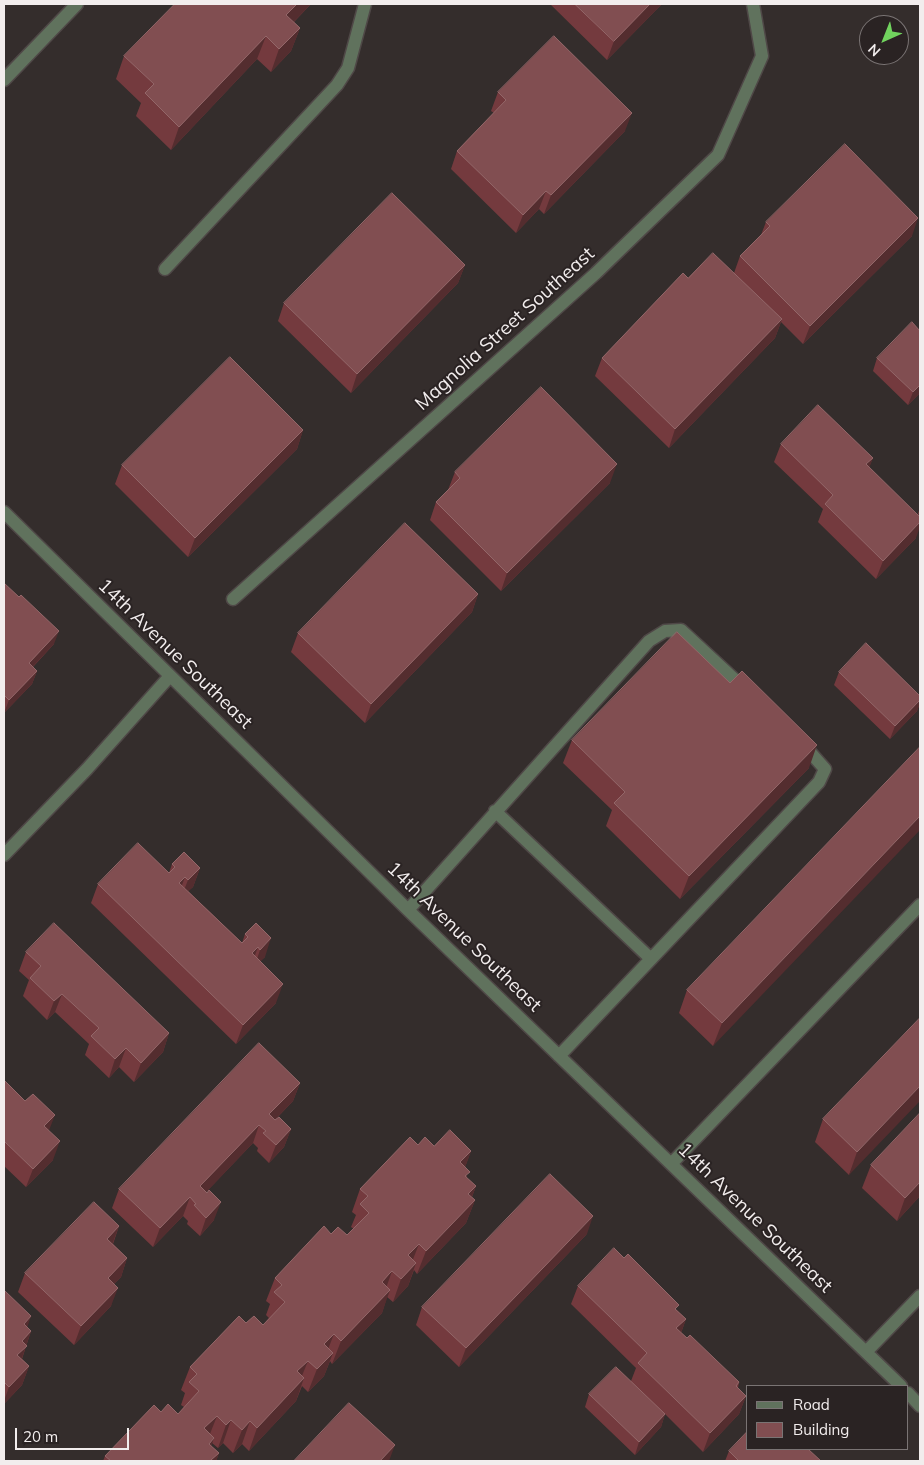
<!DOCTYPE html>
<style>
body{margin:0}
#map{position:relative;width:924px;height:1465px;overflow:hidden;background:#342d2c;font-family:Mulish,sans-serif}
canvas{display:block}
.frame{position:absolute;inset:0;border:5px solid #f2eded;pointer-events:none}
.legend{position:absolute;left:746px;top:1385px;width:162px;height:65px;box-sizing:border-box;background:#2a2323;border:1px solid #7a7474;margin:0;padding:6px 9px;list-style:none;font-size:15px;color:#f2eded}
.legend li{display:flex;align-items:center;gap:10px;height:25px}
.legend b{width:25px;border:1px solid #7a7474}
.north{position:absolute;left:859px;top:15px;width:50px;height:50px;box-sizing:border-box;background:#2a2323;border:1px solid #7a7474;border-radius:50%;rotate:224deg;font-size:14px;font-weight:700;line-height:20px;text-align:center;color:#f2eded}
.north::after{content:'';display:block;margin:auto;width:18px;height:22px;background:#71d35e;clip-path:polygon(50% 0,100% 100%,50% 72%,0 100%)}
.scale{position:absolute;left:15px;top:1428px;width:114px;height:22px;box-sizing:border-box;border:2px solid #f2eded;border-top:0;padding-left:6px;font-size:15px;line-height:18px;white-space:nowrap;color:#f2eded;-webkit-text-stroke:4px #2a2323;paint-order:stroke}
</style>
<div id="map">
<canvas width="924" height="1465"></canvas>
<div class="frame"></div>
<ul class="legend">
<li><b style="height:6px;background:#60725d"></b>Road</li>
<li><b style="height:14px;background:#814e51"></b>Building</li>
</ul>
<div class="north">N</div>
<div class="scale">20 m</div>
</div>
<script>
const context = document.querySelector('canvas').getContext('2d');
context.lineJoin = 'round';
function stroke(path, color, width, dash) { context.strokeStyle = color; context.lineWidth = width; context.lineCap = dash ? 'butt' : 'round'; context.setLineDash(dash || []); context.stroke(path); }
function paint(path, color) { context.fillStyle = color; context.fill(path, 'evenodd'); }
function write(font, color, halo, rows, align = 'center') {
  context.font = font + ' Mulish,sans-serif'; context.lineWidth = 4; context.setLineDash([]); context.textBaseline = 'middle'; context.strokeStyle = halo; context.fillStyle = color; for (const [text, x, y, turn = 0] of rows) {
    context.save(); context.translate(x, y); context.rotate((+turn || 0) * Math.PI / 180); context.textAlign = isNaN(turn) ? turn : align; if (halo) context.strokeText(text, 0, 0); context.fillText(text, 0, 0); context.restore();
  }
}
const minor = new Path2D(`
 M4 80 77 4
 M165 269 337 85 348 68 365 4
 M4 512 408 910 901 1386
 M233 599 596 273 718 155 762 56 753 4
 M495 811 650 958
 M4 855 87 769 170 676
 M408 910 649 641 665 631 681 630 747 691
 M559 1056 819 782 825 769 801 742
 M672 1163 920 905
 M866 1352 920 1296
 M908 1393 920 1406`);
stroke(minor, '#4f4847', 15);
stroke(minor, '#60725d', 12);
paint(new Path2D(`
 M175 4H311L294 22 300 28 291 51 271 72 257 59 171 150 136 116 141 103 116 79 124 56Z
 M550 4H662L607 60Z
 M498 92 625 131 544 214 539 209 516 233 451 169 457 151 494 113 491 111Z
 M766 222 912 236 803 344 781 322 775 338 669 448 595 376 602 358 688 278 734 273 740 256 761 235Z
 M465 265 458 283 351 393 278 321 284 303Z
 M877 358 920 393 908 405 873 371Z
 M303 430 297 449 188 557 115 484 122 465Z
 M781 444 873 458 869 467 916 538 876 579 818 522 823 509 774 462Z
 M455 472 610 483 501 591 430 520 436 502 448 490Z
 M920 507V516L918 514Z
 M4 583 54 644 33 667 37 671 32 684 4 713Z
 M478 594 472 612 365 723 291 652 298 633Z
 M839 672 920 696V703L917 711 890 739 834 685Z
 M572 740 809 768 680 899 606 826 612 810 563 763Z
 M920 747 713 1046 679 1013 687 990Z
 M172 864 200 868 193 887 188 891 242 943 245 934 256 923 265 957 260 961 276 1003 236 1044 91 903 98 884 169 873Z
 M26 952 169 1033 163 1052 134 1082 119 1067 109 1078 85 1055 89 1044 55 1012 47 1020 23 996 29 980 19 971Z
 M920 1018 849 1175 815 1142 823 1119Z
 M4 1080 49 1131 53 1160 26 1187 4 1166Z
 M300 1083 293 1101 275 1120 291 1129 284 1147 269 1163 257 1151 258 1148 253 1143 206 1192 214 1220 200 1236 187 1224 188 1221 183 1216 153 1247 112 1208 119 1189Z
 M920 1113V1196L897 1221 862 1188 871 1165Z
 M418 1145 471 1151 465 1167 467 1178 476 1186 472 1197 475 1200 466 1223 417 1274 414 1270 408 1286 393 1302 387 1297 382 1313 332 1364 330 1361 324 1376 308 1392 302 1386 296 1401 249 1451 242 1444 233 1453 223 1443 218 1448 212 1443 211 1446 219 1453 216 1461H103L105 1456 161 1412 178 1414 184 1407 181 1405 185 1393 181 1390 190 1367 246 1323 263 1325 269 1318 266 1315 270 1304 266 1301 275 1278 331 1234 347 1235 354 1229 351 1227 356 1215 352 1212 360 1189Z
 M119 1226 113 1244 127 1258 121 1277 114 1284 111 1306 74 1345 18 1292 25 1273Z
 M587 1234 459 1367 416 1325 422 1307Z
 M624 1258 686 1319 681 1333 739 1382 738 1388 746 1396 739 1414 703 1452 665 1414 661 1427 635 1455 585 1407 589 1394 631 1381 636 1368 571 1304 578 1286Z
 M4 1290 27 1327 31 1331 22 1359 29 1366 22 1385 4 1404Z
 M729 1451 821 1461H725Z`), '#743a3e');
paint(new Path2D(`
 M297 4H311L278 38 286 15Z
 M650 4H662L607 60 614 41Z
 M300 28 291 51 271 72 279 49Z
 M266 36 257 59 171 150 179 127Z
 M632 113 625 131 544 214 551 195Z
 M546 191 539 209 516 233 523 215Z
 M918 218 912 236 803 344 810 326Z
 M465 265 458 283 351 393 357 374Z
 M782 319 775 338 669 448 675 429Z
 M920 385V393L908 405 913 392Z
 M303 430 297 449 188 557 195 538Z
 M873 458 866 476V464Z
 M617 464 610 483 501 591 507 573Z
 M920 522V527L916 538 876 579 883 561Z
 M478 594 472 612 365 723 371 704Z
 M59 631 54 644 24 676 29 663Z
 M37 671 32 684 4 713 9 700Z
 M920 700V703L917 711 890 739 895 726Z
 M817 745 809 768 680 899 689 876Z
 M920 816V830L713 1046 722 1023Z
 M200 868 193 887 181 898 188 880Z
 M185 877 178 896 179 883Z
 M271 938 265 957 254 968 260 950Z
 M258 947 251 966 252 953Z
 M283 984 276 1003 236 1044 243 1025Z
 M62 994 55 1012 47 1020 54 1001Z
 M169 1033 163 1052 134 1082 141 1063Z
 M126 1048 119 1067 109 1078 115 1059Z
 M300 1083 293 1101 265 1130 269 1114Z
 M920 1086V1101L849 1175 857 1152Z
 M55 1115 48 1133 44 1126Z
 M259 1125 253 1143 196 1203 200 1186Z
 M291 1129 284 1147 269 1163 276 1145Z
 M60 1141 53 1160 26 1187 33 1169Z
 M471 1151 463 1173 460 1162Z
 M920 1182V1196L897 1221 905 1198Z
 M476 1186 468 1207 475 1200 466 1223 417 1274 426 1251 468 1194Z
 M190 1197 183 1216 153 1247 160 1228Z
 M221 1202 214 1220 200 1236 206 1218Z
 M593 1216 587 1234 459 1367 466 1348Z
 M119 1226 112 1245 107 1239Z
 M419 1244 410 1267 408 1255Z
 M127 1258 121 1277 101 1297 108 1278Z
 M416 1263 408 1286 393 1302 401 1279Z
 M392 1271 384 1294 382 1282Z
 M118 1288 111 1306 74 1345 81 1326Z
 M390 1290 382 1313 332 1364 341 1341Z
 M31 1316 25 1334 24 1324Z
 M686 1319 679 1338 676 1328Z
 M31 1331 20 1364 11 1374 22 1341Z
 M334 1334 325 1357 324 1344Z
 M333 1353 324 1376 308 1392 317 1369Z
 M308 1361 299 1383 297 1371Z
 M29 1366 22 1385 4 1404V1401L9 1387Z
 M304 1378 296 1401 249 1451 257 1428Z
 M746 1396 739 1414 703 1452 710 1433Z
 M665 1414 661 1427 635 1455 639 1442Z
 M217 1416 208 1439 204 1428Z
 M231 1420 223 1443 218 1448 226 1425Z
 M250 1421 242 1444 233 1453 242 1430Z
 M214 1438 206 1461 209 1444Z
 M395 1445 389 1461H380Z
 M219 1453 216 1461H210L211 1460Z`), '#542d2f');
const building = new Path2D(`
 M175 4H297L286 15 300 28 279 49 266 36 179 127 145 93 154 84 124 56Z
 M575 4H650L614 41Z
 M554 36 632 113 551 195 546 191 523 215 457 151 506 100 498 92Z
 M845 144 918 218 810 326 740 256 770 226 766 222Z
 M392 193 465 265 357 374 284 303Z
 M713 253 782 319 675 429 602 358 683 273 688 278Z
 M912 322 920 331V385L913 392 877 358Z
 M230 357 303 430 195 538 122 465Z
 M541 387 617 464 507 573 436 502 460 478 455 472Z
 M818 405 873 458 866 464 920 517V522L883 561 825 504 833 495 781 444Z
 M405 523 478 594 371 704 298 633Z
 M4 583 19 597 21 595 59 631 29 663 37 671 9 700 4 695Z
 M677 632 730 683 742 671 817 745 689 876 614 803 625 792 572 740Z
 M866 643 920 696V700L895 726 839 672Z
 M920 747V816L722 1023 687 990Z
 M138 843 169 873 175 867 172 864 184 852 200 868 188 880 185 877 179 883 242 943 248 937 245 934 256 923 271 938 260 950 258 947 252 953 283 984 243 1025 98 884Z
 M54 923 169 1033 141 1063 126 1048 115 1059 91 1036 99 1028 62 994 54 1001 30 978 41 966 26 952Z
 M920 1018V1086L857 1152 823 1119Z
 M259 1043 300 1083 269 1114 275 1120 279 1117 291 1129 276 1145 263 1133 266 1131 259 1125 200 1186 207 1193 209 1190 221 1202 206 1218 194 1205 196 1204 190 1197 160 1228 119 1189Z
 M4 1080 25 1101 33 1094 55 1115 44 1126 60 1141 33 1169 4 1141Z
 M920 1113V1182L905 1198 871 1165Z
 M450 1130 471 1151 460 1162 470 1172 465 1176 476 1186 468 1194 475 1200 426 1251 419 1244 408 1255 416 1263 401 1279 392 1271 389 1274 382 1282 390 1290 341 1341 334 1334 324 1344 333 1353 317 1369 308 1361 297 1371 304 1378 257 1428 250 1421 242 1430 231 1420 226 1425 217 1416 204 1428 214 1438 209 1444 219 1453 211 1460 212 1461H111L105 1456 154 1405 161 1412 168 1404 178 1414 199 1391 189 1382 197 1374 190 1367 239 1316 246 1323 254 1316 263 1325 285 1302 274 1292 282 1285 275 1278 324 1226 331 1234 338 1227 347 1235 369 1213 360 1204 368 1196 360 1189 410 1137 418 1145 425 1137 434 1146Z
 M550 1174 593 1216 466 1348 422 1307Z
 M94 1202 119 1226 107 1239 127 1258 108 1278 118 1288 81 1326 25 1273Z
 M614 1248 624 1258 628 1254 679 1305 675 1309 686 1319 676 1328 687 1338 690 1335 739 1382 736 1386 746 1396 710 1433 638 1363 647 1353 578 1286Z
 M4 1290 31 1316 24 1324 31 1331 22 1341 27 1346 17 1355 29 1366 9 1387 4 1382Z
 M616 1367 665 1414 639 1442 589 1394Z
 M349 1403 395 1445 380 1461H294Z
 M748 1431V1449H808L821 1461H739L729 1451Z`);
paint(building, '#814e51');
stroke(building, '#936769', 1);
write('19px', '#f2eded', '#2a2323', [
 ["Magnolia Street Southeast",505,329,-42],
 ["14th Avenue Southeast",175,654,44],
 ["14th Avenue Southeast",464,937,44],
 ["14th Avenue Southeast",755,1218,44]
]);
</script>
